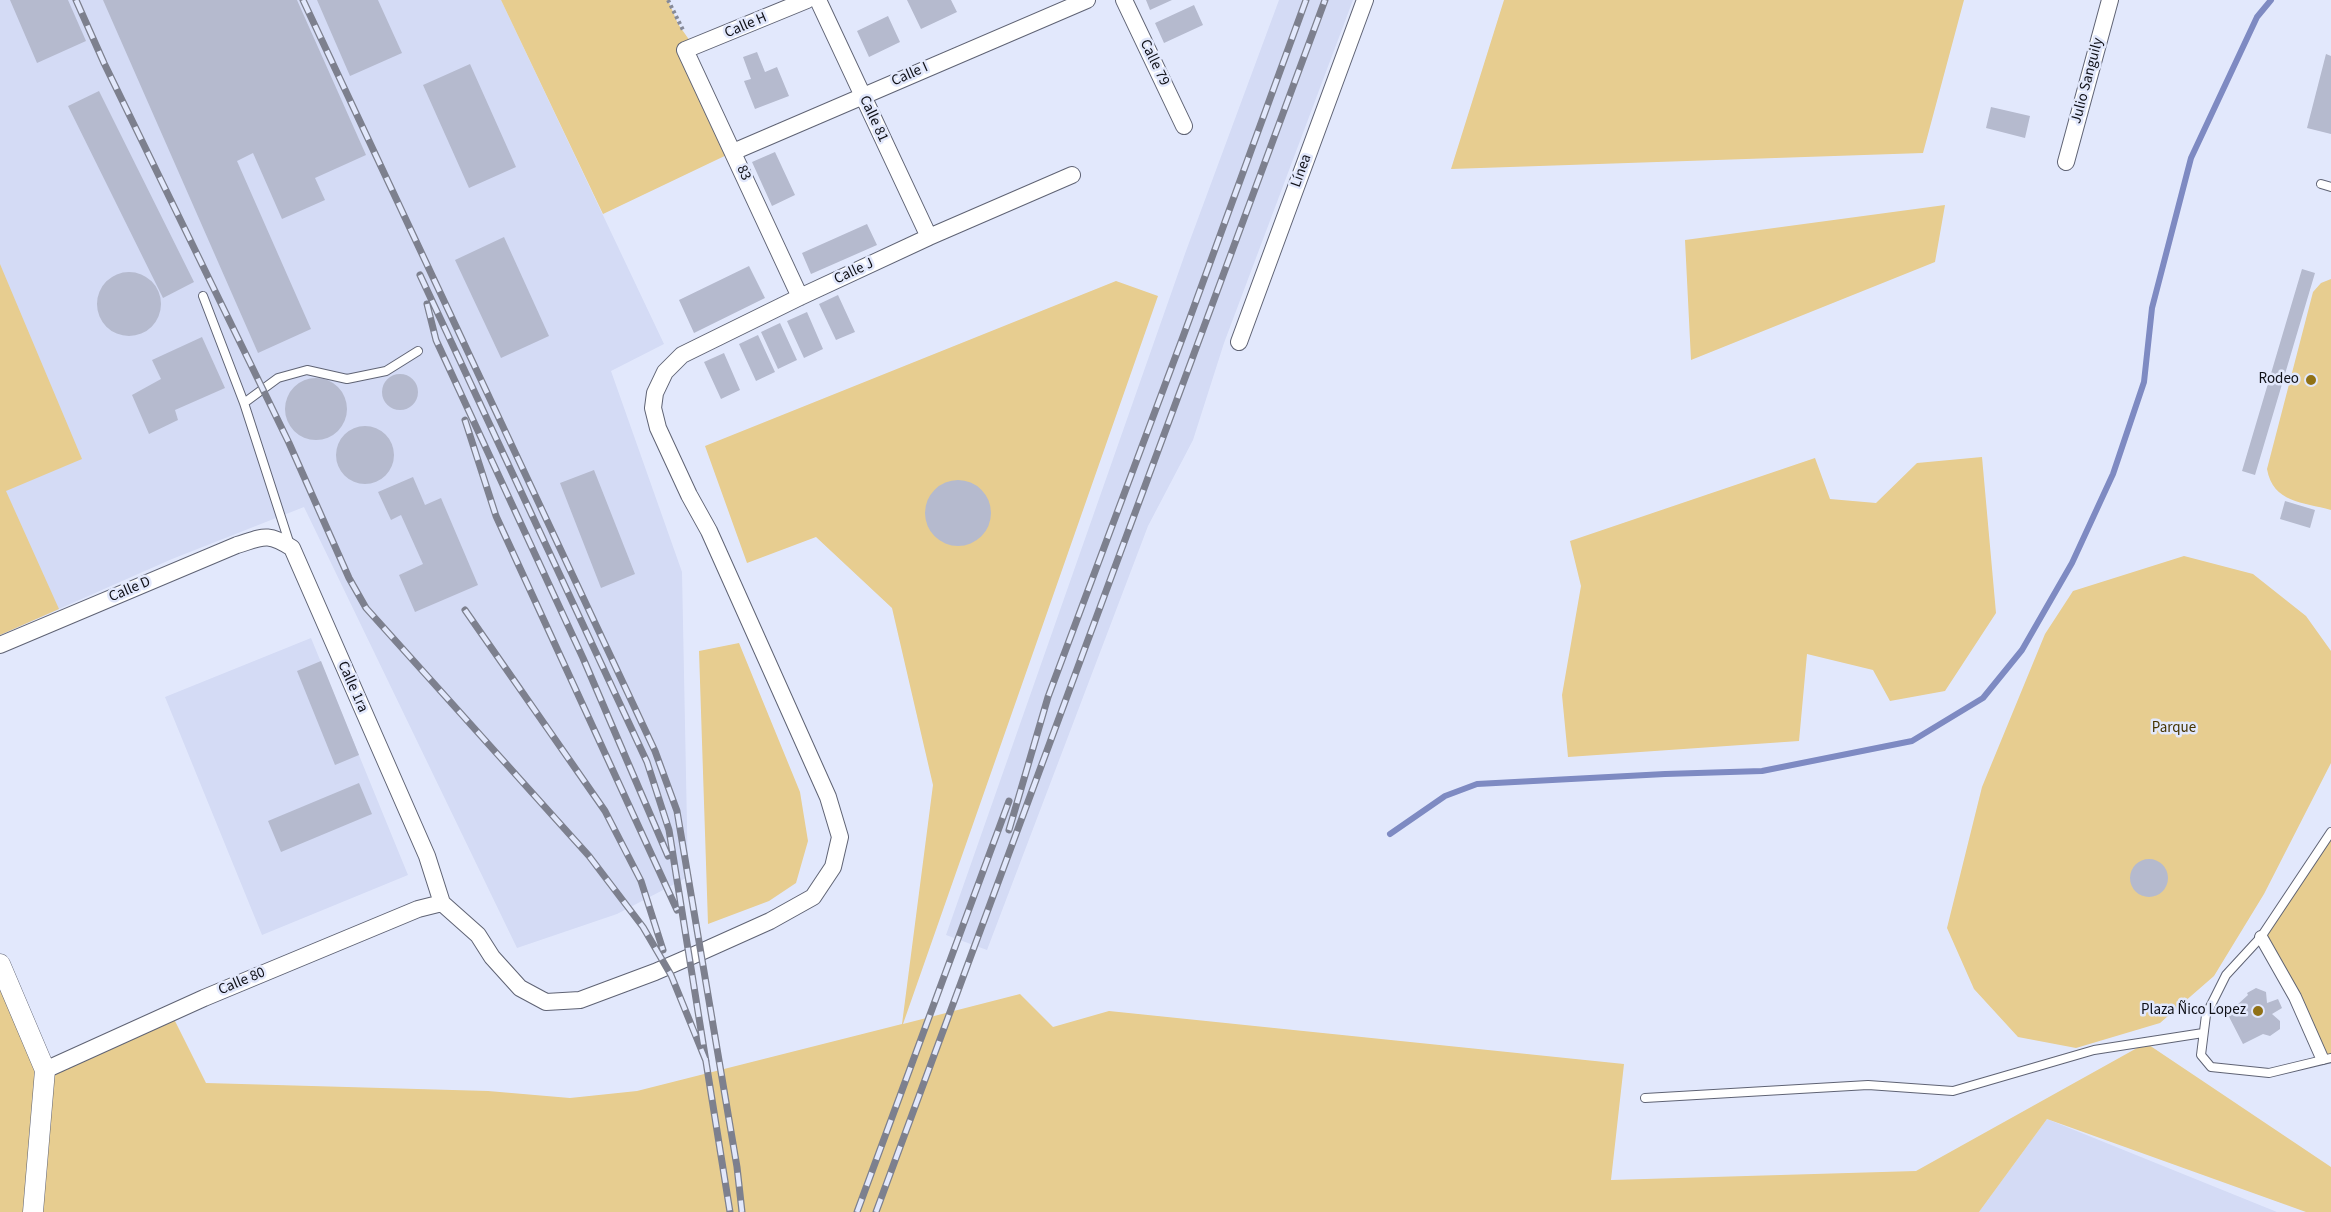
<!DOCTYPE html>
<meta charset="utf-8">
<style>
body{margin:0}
canvas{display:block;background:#e2e8fc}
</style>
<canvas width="2331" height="1212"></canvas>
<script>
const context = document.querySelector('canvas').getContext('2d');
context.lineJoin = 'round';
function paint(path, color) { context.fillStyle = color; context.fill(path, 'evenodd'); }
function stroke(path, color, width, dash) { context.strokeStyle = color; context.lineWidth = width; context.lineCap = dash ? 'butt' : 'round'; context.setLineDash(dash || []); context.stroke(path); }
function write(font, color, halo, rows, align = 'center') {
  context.font = font + ' "Source Sans 3",sans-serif'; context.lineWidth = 5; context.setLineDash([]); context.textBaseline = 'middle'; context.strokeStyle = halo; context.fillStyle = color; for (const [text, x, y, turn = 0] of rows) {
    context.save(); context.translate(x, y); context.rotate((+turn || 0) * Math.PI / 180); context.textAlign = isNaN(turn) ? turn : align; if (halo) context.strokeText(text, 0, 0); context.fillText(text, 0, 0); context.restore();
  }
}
paint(new Path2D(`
 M0 0H501L664 344 611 371 682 572 688 877 617 914 517 948 304 507 172 559 0 635Z
 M1279 0H1353L1224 343 1193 440 1148 526 987 950 946 935 1186 251Z
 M311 638 408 875 262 935 165 697Z
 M2047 1119 2277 1212H1979Z`), '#d4dbf5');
paint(new Path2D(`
 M501 0H668L678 24 695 48 685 50 733 152 603 214Z
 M1504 0H1964L1923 153 1451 169Z
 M1945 205 1935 262 1691 360 1685 240Z
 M0 264 82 459 6 491 59 609 0 635Z
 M2331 279V510C2303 502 2273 503 2267 469L2313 292 2321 283Z
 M1116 281 1158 296 903 1024 1020 994 1053 1027 1109 1011 1624 1064 1611 1180 1916 1171 2146 1043 2331 1167V1212H2306L2047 1119 1979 1212H0V980L45 1070 174 1019 206 1083 488 1091 570 1098 637 1091 902 1024 933 785 892 608 816 537 747 563 705 446Z
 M1982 457 1996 613 1945 691 1890 701 1873 670 1807 654 1799 741 1568 757 1562 695 1581 586 1570 541 1815 458 1830 499 1876 503 1917 463Z
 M2184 556 2253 574 2306 616 2331 651V763L2264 894 2214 976 2160 1023 2076 1048 2018 1037 1974 989 1947 928 1982 787 2045 634 2073 591Z
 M739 643 800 792 808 841 796 883 769 901 708 924 699 651Z
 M2331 836V1057L2322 1058 2261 937Z`), '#e7cd90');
stroke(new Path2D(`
 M1390 834 1445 796 1477 784 1665 774 1762 771 1912 741 1983 698 2022 650 2072 563 2113 474 2144 382 2152 308 2191 158 2257 17 2271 0`), '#7e8ac2', 6);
paint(new Path2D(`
 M10 0H68L86 41 37 63Z
 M103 0H297L366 155 315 178 325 200 282 219 253 153 237 161 311 329 258 353Z
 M317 0H378L402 53 350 76Z
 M907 0H951L957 12 921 29Z
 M1146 0H1172L1150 10Z
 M1194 5 1203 25 1164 43 1155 23Z
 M888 16 900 42 869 57 857 31Z
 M757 52 765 72 777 67 789 96 755 109 744 81 751 79 743 57Z
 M2326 54 2331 56V134L2307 128Z
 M470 64 516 167 469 188 423 85Z
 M99 91 194 282 163 298 68 106Z
 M1991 107 2030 116 2025 138 1986 128Z
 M775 152 795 195 772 206 752 162Z
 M867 224 877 245 811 274 802 253Z
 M504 237 549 336 501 358 455 260Z
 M749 266 765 298 694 333 679 300Z
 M2302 269 2315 273 2255 475 2242 471Z
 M97 304a32 32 0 1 1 64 0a32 32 0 1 1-64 0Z
 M838 295 855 332 836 340 819 304Z
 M807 312 823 349 804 358 787 321Z
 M780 323 797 360 778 369 761 332Z
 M758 335 775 372 756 381 739 344Z
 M202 337 225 388 175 410 178 420 149 434 132 395 161 379 152 360Z
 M724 353 740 390 721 399 704 362Z
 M382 392a18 18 0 1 1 36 0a18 18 0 1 1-36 0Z
 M285 409a31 31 0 1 1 62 0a31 31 0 1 1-62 0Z
 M336 455a29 29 0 1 1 58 0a29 29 0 1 1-58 0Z
 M594 470 635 574 601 588 560 483Z
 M413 477 425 505 441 498 478 585 415 612 399 575 423 564 401 515 391 520 378 492Z
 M925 513a33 33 0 1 1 66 0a33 33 0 1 1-66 0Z
 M2285 501 2315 510 2310 528 2280 519Z
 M321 661 359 755 335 765 297 671Z
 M359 783 372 814 281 852 268 821Z
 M2130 878a19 19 0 1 1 38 0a19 19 0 1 1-38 0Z
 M2256 988 2266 992 2267 1003 2278 999 2282 1008 2272 1014 2280 1021V1029L2270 1036 2263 1034 2243 1044 2226 1011 2237 1005 2248 995 2247 993Z`), '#b5bace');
const service = new Path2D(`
 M2321 184 2331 187
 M203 296 244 403 290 545
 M244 403 278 378 307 370 347 379 386 371 418 351
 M2331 832 2261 937 2226 975 2206 1015 2201 1055 2211 1067 2269 1073 2331 1058
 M1645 1098 1868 1085 1953 1091 2094 1050 2203 1033`);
const pedestrian = new Path2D(`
 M2261 937 2295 997 2322 1058`);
const minor = new Path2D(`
 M818 0 929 237
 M1124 0 1184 126
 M733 152 1087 0
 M2066 162 2110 0
 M800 297 685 50 807 0
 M1239 342 1365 0
 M0 645 237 545C263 537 267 532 292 548L427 856 442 903 478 935 492 957 520 988 546 1002 580 1000 655 972 701 952 770 921 813 897 833 867 840 837 828 797 709 531 689 495 658 428 653 408 655 393 665 372 682 355 800 297 929 237 1072 175
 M45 1070 204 998 418 909 442 903`);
const tertiary = new Path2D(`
 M0 964 45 1070 33 1212`);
stroke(service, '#5f6374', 10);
stroke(pedestrian, '#5f6374', 14);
stroke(minor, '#5f6374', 18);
stroke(tertiary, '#5f6374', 21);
stroke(new Path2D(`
 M668 0 684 32`), '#868a99', 4, [3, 3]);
stroke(service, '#fff', 8);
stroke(pedestrian, '#fff', 12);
stroke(minor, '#fff', 16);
stroke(tertiary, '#fff', 20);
const rail = new Path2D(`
 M76 0 104 63 289 443 349 578 366 608 589 856 643 927 671 975 706 1061
 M303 0 655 751 677 811 737 1167 742 1212
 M420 275 647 762 669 830 730 1212
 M427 304 436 340 583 658 668 856
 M465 420 496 516 677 910
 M465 610 605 811 641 881 663 950
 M1009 830 1048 697 1184 334 1306 0
 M857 1212 1009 801
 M876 1212 1325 0`);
stroke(rail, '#7d808e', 7);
stroke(rail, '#e2e8fc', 4.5, [14]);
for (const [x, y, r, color] of [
 [2311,380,6,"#907116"],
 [2258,1011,6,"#907116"]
]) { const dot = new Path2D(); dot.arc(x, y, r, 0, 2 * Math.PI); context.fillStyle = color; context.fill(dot); stroke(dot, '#e2e8fc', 2); }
write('15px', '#0e0f16', '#e2e8fc', [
 ["Calle H",746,26,-23],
 ["Calle 79",1154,63,64],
 ["Calle I",910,75,-24],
 ["Julio Sanguily",2088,81,-75],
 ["Calle 81",873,119,65],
 ["Línea",1302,171,-70],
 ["83",743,173,65],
 ["Calle J",854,272,-25],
 ["Calle D",130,590,-23],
 ["Calle 1ra",352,687,66],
 ["Calle 80",242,982,-23]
]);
write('15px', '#0e0f16', '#e2e8fc', [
 ["Rodeo",2299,380],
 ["Plaza Ñico Lopez",2246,1011]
], 'right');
write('15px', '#430', '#e2e8fc', [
 ["Parque",2174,729]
]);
</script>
